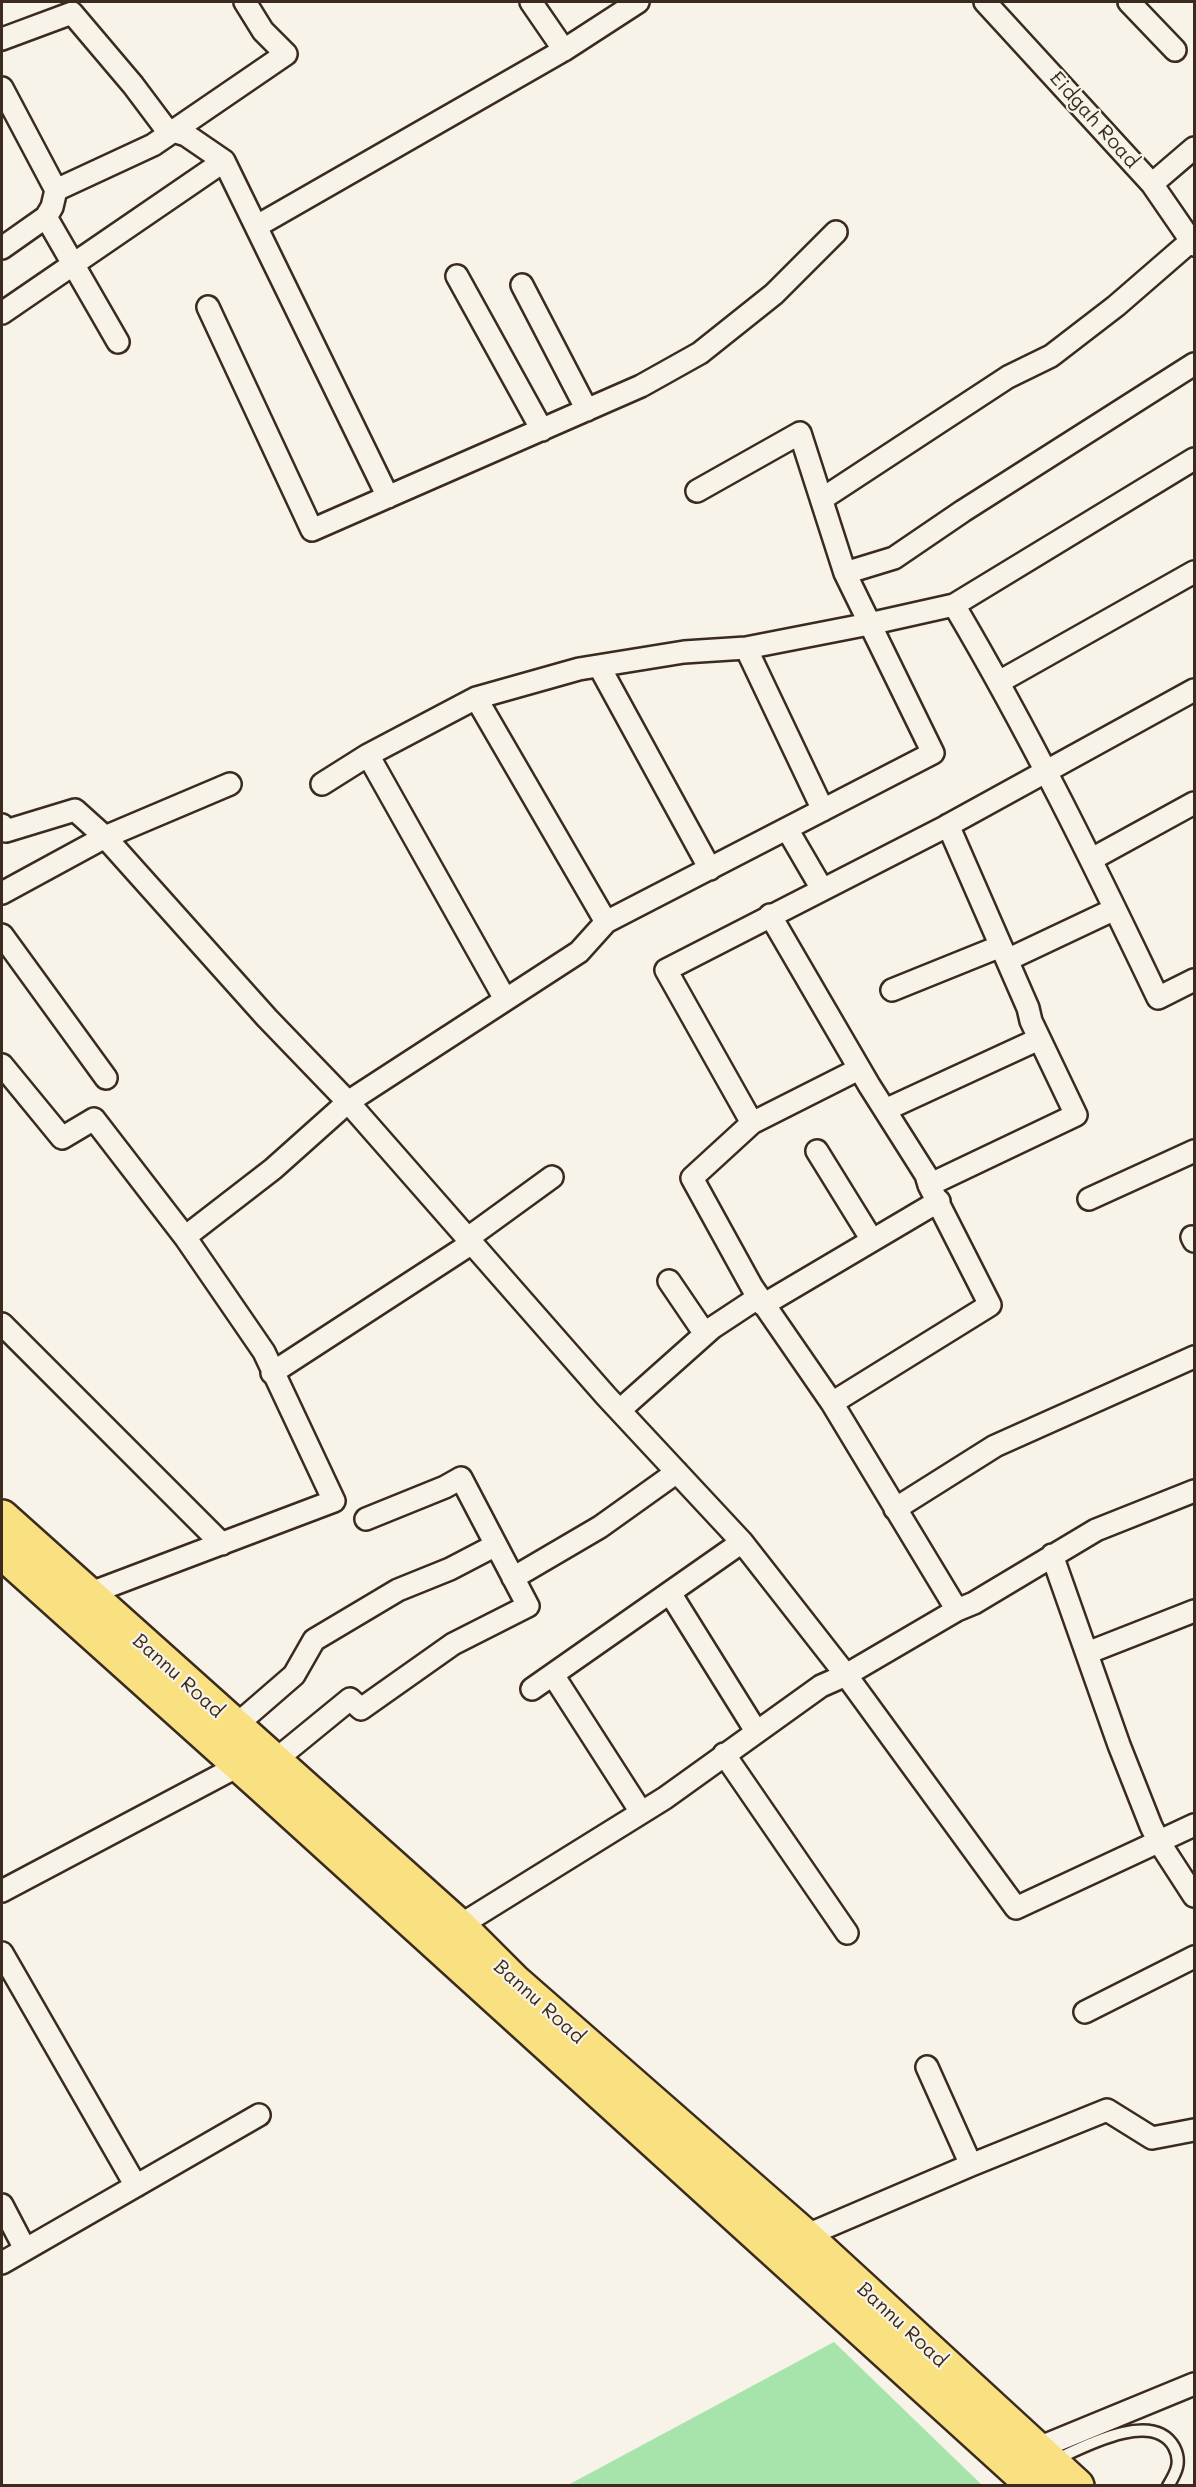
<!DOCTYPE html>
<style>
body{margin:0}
#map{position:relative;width:1196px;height:2487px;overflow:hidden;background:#f7f3e8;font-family:Mali,sans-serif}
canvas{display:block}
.frame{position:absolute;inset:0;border:3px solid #3b2a1e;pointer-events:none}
</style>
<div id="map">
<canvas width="1196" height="2487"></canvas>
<div class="frame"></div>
</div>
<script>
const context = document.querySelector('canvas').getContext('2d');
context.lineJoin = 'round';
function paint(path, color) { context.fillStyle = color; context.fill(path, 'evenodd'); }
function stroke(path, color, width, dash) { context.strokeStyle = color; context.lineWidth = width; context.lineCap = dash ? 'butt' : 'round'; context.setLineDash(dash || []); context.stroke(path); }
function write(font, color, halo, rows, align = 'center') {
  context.font = font + ' Mali,sans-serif'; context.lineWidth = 4.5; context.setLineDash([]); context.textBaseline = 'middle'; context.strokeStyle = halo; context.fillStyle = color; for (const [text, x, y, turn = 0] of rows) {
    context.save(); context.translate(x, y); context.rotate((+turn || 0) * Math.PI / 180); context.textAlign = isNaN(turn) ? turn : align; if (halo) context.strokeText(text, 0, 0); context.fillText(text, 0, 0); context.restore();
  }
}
paint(new Path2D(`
 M834 2342 982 2485H568Z`), '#a6e4ab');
const service = new Path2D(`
 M1055 2460C1083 2447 1153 2409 1174 2447 1182 2462 1176 2473 1168 2486`);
const minor = new Path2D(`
 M531 2 564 50
 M985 2 1152 184 1194 245
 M1129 2 1175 50
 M2 39 72 13 133 85 166 129 186 135 224 161 388 497
 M2 88 56 190 52 207 46 217 2 248
 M1152 184 1194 148
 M56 190 153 145 286 54 263 31 245 2
 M46 217 118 342
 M257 226 564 50 638 2
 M457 276 542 430
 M522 285 587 410
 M208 307 312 530 641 386 700 353 774 294 836 232
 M2 313 224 161
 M822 499 1008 377 1051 356 1116 306 1191 241
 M845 573 894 558 963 511 1194 364
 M954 605C1029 732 1094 864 1158 998L1194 980
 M746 648 823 810
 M599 666 710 869
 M999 682 1194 572
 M368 755 505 999
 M322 784 368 755 476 698
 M2 825 6 831 75 810 105 837 267 1018 348 1102 606 1396 742 1542 846 1675 957 1610 832 1403 752 1287 692 1178 752 1123 666 970 945 827 1194 690
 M787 829 822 889
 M1092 859 1194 803
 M2 893 105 837 230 784
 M770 915 869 1085 926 1175 929 1185 990 1305 832 1403
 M606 922 476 698 579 669 684 652 746 648 869 624 954 605 1194 459
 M2 935 106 1078
 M1007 960 1115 909
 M892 990 1001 946
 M2 1065 62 1138 94 1119 185 1237
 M885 1110 1039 1039
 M752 1123 859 1069
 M817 1151 872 1240
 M929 1185 1076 1115 1031 1021 1028 1008 948 825
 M1089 1199 1194 1151
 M1192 1237 1194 1241
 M468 1238 552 1177
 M669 1281 705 1334
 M763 1305 939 1201
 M2 1324 222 1544
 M272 1373 472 1243
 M620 1410 712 1328 759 1297
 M895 1509 995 1446 1194 1357
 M1052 1555 1119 1745 1151 1826 1159 1842 1194 1896
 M513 1578 600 1527 677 1472
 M670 1593 756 1731
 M88 1594 334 1501 264 1352 185 1237 273 1169 348 1102 579 952 606 922 933 753 845 573 800 433 697 491
 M957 1610 974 1603 1096 1530 1194 1491
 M1087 1653 1194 1611
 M553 1675 641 1812
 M532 1689 742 1542
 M234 1727 294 1675 314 1640 398 1590 450 1569 496 1545
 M724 1754 847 1933
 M273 1762 350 1699 361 1709 453 1644 528 1606 461 1478 445 1487 366 1519
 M2 1891 240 1765
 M459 1926 665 1798 821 1686 846 1675 1016 1908 1194 1825
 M2 1953 136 2186
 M1085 2012 1194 1957
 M927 2067 971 2165
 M2 2205 25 2249
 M805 2236 971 2165 1107 2110 1152 2138 1194 2130
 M2 2263 259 2115
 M1036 2449 1194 2384`);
const trunk = new Path2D(`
 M2 1517 459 1926 514 1981 805 2236 1077 2486
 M2 1552 264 1787 1034 2486`);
stroke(service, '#3b2a1e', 15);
stroke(minor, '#3b2a1e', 26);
stroke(trunk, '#3b2a1e', 38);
stroke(service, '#f7f3e8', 10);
stroke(minor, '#f7f3e8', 21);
stroke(trunk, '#f9e181', 33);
write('20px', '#3b2a1e', '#f7f3e8', [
 ["Eidgah Road",1094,120,48],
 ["Bannu Road",178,1676,42],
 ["Bannu Road",539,2002,42],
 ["Bannu Road",902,2325,43]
]);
</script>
